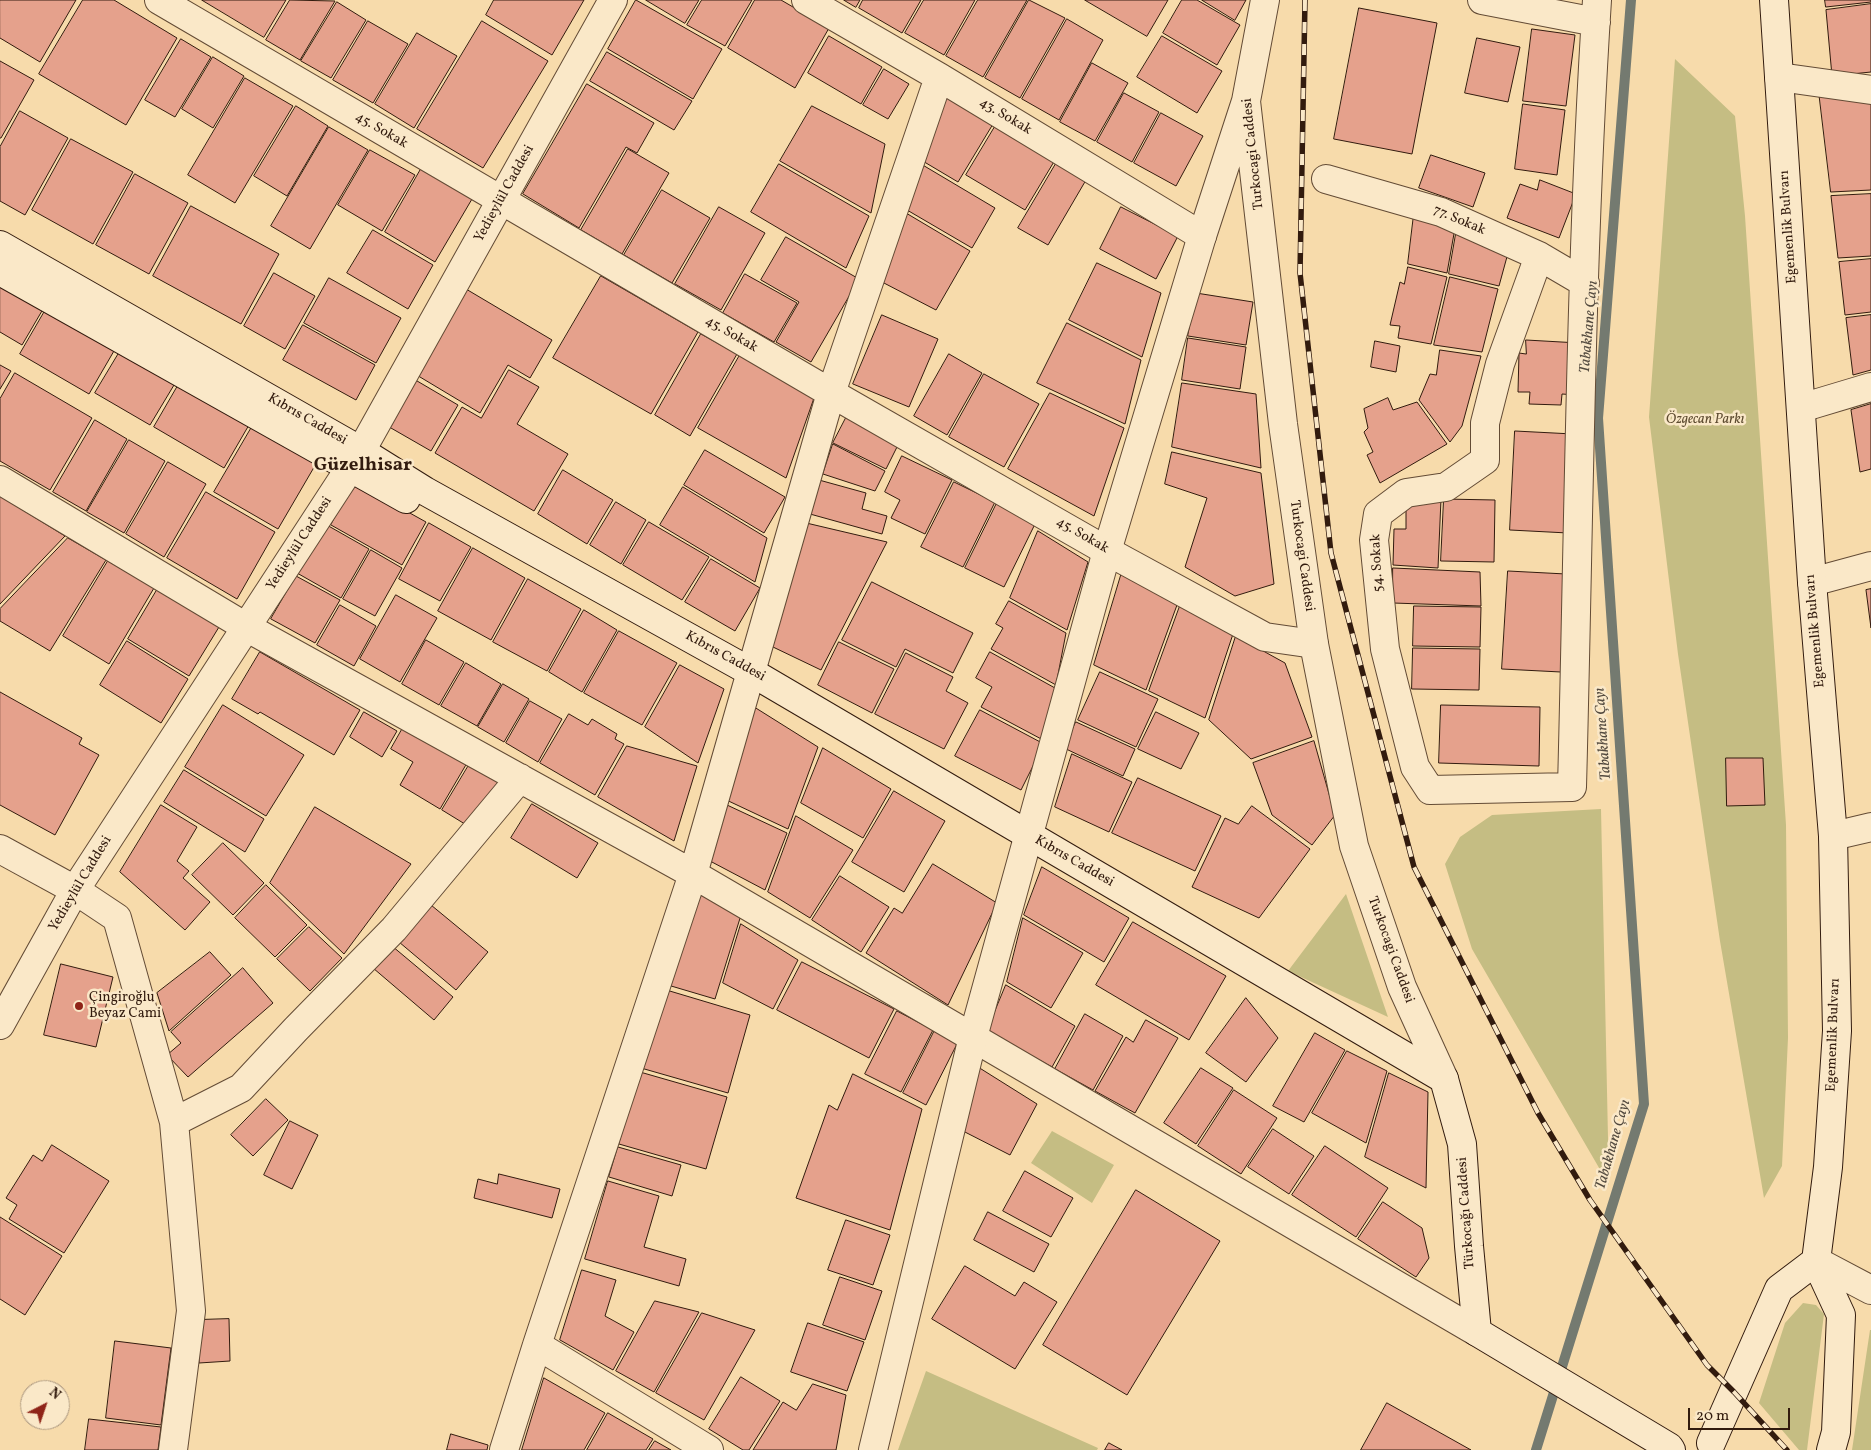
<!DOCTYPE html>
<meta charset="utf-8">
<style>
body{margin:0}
#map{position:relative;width:1871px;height:1450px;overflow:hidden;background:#f7dbab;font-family:Vollkorn,serif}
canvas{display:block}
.north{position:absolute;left:20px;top:1380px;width:50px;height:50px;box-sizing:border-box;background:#fae8c8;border:1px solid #aa967e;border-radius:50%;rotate:41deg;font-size:14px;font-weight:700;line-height:20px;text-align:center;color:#321b0e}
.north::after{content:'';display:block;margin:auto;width:18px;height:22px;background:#8f2418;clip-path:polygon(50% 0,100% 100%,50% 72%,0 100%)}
.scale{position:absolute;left:1688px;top:1408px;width:102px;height:22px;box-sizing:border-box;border:2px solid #321b0e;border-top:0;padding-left:6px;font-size:15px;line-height:18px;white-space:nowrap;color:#321b0e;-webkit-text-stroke:4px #fae8c8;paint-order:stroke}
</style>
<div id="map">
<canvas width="1871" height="1450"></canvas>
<div class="north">N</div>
<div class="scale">20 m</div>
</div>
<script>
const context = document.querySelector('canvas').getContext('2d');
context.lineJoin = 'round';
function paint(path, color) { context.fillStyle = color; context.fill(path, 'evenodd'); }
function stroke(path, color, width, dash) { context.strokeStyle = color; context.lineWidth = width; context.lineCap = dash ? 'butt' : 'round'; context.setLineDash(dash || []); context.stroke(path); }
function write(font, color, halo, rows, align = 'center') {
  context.font = font + ' Vollkorn,serif'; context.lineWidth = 5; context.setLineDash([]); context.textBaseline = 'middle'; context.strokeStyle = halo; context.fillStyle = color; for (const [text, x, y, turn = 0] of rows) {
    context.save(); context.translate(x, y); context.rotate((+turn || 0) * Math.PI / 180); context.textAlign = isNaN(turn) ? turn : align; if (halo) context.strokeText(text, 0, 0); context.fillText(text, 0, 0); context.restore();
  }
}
paint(new Path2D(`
 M1675 59 1735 116 1745 216 1786 825 1788 1038 1782 1166 1764 1198 1720 941 1678 654 1649 417Z
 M1601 809 1609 1185 1472 949 1445 864 1460 837 1492 815Z
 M1346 894 1388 1017 1288 971Z
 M1052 1131 1114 1165 1092 1203 1031 1163Z
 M1803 1303 1816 1305 1824 1314 1807 1450H1799L1759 1403 1785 1323Z
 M1870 1330H1871V1450H1852Z
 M926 1371 1098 1448 1097 1450H898Z`), '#c5bd83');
stroke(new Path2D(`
 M1536 1450 1644 1104 1598 418 1631 0`), '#747a70', 10);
const building = new Path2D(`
 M0 0H76L40 62 0 38Z
 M83 0H114L177 38 126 125 39 74Z
 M202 0H286L264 37Z
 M290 0 335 1 300 60 266 40Z
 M494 0H584L552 55 486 15Z
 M636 0 722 49 693 99 608 49Z
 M646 0H699L685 23Z
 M702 0H752L725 46 687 25Z
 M755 0H781L829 28 795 88 728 48Z
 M844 0H860L856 7Z
 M863 0H921L902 33 859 8Z
 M924 0H975L944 55 905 33Z
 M978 0H1027L983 77 946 56Z
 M1029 0 1065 18 1020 98 985 78Z
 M1085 0H1168L1147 36Z
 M1182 0H1197L1240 25 1217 65 1163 33Z
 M1202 0H1246L1235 20Z
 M1825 0H1871V2L1826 7Z
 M337 2 366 20 331 78 301 61Z
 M1871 4V72L1832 76 1826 10Z
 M1359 8 1437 23 1412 154 1334 139Z
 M1067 19 1103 40 1059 120 1022 99Z
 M368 21 408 44 373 103 333 80Z
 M482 21 548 61 483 168 417 129Z
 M1532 29 1575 35 1566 106 1523 101Z
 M417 33 457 56 414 128 375 104Z
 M829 36 882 67 861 104 808 73Z
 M1162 36 1222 71 1197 113 1137 77Z
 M1477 38 1520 47 1508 102 1465 93Z
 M181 39 211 57 175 117 145 100Z
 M607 52 692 101 674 130 590 81Z
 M213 57 244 76 213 128 182 109Z
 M0 61 34 80 1 138H0Z
 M1092 63 1128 83 1095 141 1060 122Z
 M884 69 909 84 888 119 863 105Z
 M245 78 293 106 235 203 188 175Z
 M587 84 654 123 637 153 626 147 579 228 523 194Z
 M1819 92 1871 98V190L1831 192Z
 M1124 93 1159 112 1132 162 1097 142Z
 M944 95 993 124 958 182 921 160Z
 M1523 104 1565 110 1557 175 1515 169Z
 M296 106 328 126 287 196 254 176Z
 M812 106 885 144 871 213 780 161Z
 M20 111 68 138 25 215 0 201V147Z
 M1161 113 1203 136 1176 186 1134 163Z
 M996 125 1055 160 1025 210 966 175Z
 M329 127 368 150 310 249 271 226Z
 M71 139 133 172 93 244 32 210Z
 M628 149 669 173 622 254 581 230Z
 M370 150 415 175 382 231 338 205Z
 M1431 155 1485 173 1473 207 1419 188Z
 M1057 162 1086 180 1048 245 1018 228Z
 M779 164 869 216 846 268 751 212Z
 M921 164 995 208 972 248 907 210Z
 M421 169 472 199 435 262 385 232Z
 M135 174 188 203 149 274 96 245Z
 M1540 180 1576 194 1559 238 1507 218 1520 184 1537 190Z
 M662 190 710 218 672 283 624 255Z
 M1871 194V256L1838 258 1831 196Z
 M191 206 279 254 241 324 153 276Z
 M719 207 765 233 721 310 675 284Z
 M1121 207 1178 236 1156 279 1100 249Z
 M906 213 970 251 936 310 882 282Z
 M1414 214 1455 228 1447 273 1408 264Z
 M1457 228 1508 253 1499 286 1449 274Z
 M373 230 433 265 408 309 347 273Z
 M786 237 859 279 811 362 776 342 799 302 761 280Z
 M1871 259V312L1845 315 1839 262Z
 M1097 263 1161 293 1142 357 1069 320Z
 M1408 267 1447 277 1431 344 1398 338 1400 326 1390 325 1400 282 1404 284Z
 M274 273 315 296 285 349 244 326Z
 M745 274 797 303 774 342 723 313Z
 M601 276 698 332 651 414 553 358Z
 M0 277 46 304 22 345 0 332Z
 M1450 277 1498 289 1482 352 1434 345Z
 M329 278 401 318 376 363 304 323Z
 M466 289 552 340 530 378 508 365 480 413 415 374Z
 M1196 293 1253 302 1246 345 1188 336Z
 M49 304 118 344 89 394 20 354Z
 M882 315 938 339 909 407 853 384Z
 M1871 315V370L1853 375 1846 318Z
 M1067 323 1141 360 1125 424 1037 383Z
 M303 325 375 365 356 400 283 360Z
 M701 334 737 354 690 436 655 415Z
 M1188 338 1246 347 1240 389 1182 380Z
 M1526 340 1579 343 1576 395 1562 394 1561 405 1529 404 1530 392H1518L1519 353 1526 354Z
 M1375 341 1400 346 1396 372 1371 367Z
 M125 343 180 375 150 425 95 393Z
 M1440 350 1481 356 1462 426 1450 442 1419 400 1430 374 1436 375Z
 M949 354 982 373 947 435 914 416Z
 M740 355 814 398 786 478 698 428Z
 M0 365 11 371 0 389Z
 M509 370 539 387 517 424 568 454 534 511 435 453 462 407 481 418Z
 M15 373 92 418 50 490 0 461V399Z
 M984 374 1039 404 1004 467 949 437Z
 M183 377 253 418 224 468 154 427Z
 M412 378 458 405 431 451 384 424Z
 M1182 383 1256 394 1261 468 1172 447Z
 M1050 393 1124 428 1094 516 1008 469Z
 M1388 398 1393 410 1417 402 1447 444 1380 483 1367 455 1373 452 1364 432 1368 428 1364 409Z
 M1871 404V469L1860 472 1851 410Z
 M847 416 899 443 886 469 833 443Z
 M95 420 127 439 86 511 53 492Z
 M256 420 320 457 278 529 214 492Z
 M1515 431 1573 434 1568 533 1510 530Z
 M129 440 165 461 124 533 87 512Z
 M833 444 885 471 875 491 823 474Z
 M705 450 785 497 764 533 684 485Z
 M1172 452 1261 473 1274 584 1235 596 1185 567 1207 498 1165 484Z
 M902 456 952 480 925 534 891 518 900 500 885 492Z
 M168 462 206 484 164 557 126 534Z
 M563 470 613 500 587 544 538 514Z
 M819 480 866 493 862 509 887 516 882 534 810 514Z
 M354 482 426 522 402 565 331 525Z
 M954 482 995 502 963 567 921 547Z
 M683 487 767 538 755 582 660 525Z
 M206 492 275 532 237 599 167 558Z
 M0 496 65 536 0 604Z
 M1441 499 1438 568 1393 565 1394 529H1406V507Z
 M1444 499 1495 500 1494 562 1441 561Z
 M616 502 646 520 621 564 590 545Z
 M997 503 1036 522 1004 587 965 568Z
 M649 522 709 557 682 600 623 565Z
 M802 522 887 542 821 670 773 647Z
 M429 523 471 547 440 601 399 579Z
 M325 524 369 549 341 598 297 573Z
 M1038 531 1088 562 1067 630 1010 598Z
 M68 538 106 560 50 651 0 621V609Z
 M473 548 525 578 491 640 438 611Z
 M371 550 402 568 375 616 343 599Z
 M711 559 760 588 735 631 685 602Z
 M108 561 154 588 109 664 63 636Z
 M1393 568 1480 572 1481 606 1393 603Z
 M1508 571 1566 574 1561 672 1502 669Z
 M1122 572 1177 605 1146 690 1094 665Z
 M296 576 340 600 315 643 271 619Z
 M528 579 581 609 547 671 493 642Z
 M872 582 973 633 953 673 905 649 896 667 842 640Z
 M1871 589V628L1866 590Z
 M157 590 219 627 189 676 128 639Z
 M396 595 437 618 400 682 360 659Z
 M1009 601 1066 633 1056 685 991 649 1003 628 996 624Z
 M340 605 376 626 354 666 317 645Z
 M1180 606 1233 634 1205 718 1149 691Z
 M1414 606 1481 607 1480 647 1413 646Z
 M584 610 617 630 582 692 549 672Z
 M619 631 677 663 642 725 584 693Z
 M1236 636 1285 663 1312 737 1251 759 1209 720Z
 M426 640 464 662 439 705 402 684Z
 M127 641 188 679 161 723 100 685Z
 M839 642 894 669 872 713 818 685Z
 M1413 648 1480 649 1479 690 1412 689Z
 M260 652 360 710 334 755 260 712 258 714 232 699Z
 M990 652 1055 688 1045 741 981 707 992 687 976 678Z
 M906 653 953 677 946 691 968 703 944 749 875 714Z
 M466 663 501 684 477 726 441 706Z
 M680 665 724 689 698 763 645 727Z
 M1100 672 1158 699 1136 747 1078 720Z
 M503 684 529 699 504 742 478 727Z
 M0 692 82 738 79 744 99 755 55 835 0 805Z
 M530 701 562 719 538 762 506 743Z
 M223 705 304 755 266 816 185 767Z
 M751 705 818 747 788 829 720 797Z
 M1441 705 1540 707 1539 766 1439 763Z
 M980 710 1044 744 1021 790 955 756Z
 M364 712 397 731 382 757 350 737Z
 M1156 712 1199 733 1181 769 1138 749Z
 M569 714 588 725 592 719 617 734 615 739 624 744 595 795 540 763Z
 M1076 722 1135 749 1123 776 1064 748Z
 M404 726 467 763 440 809 400 785 413 762 391 749Z
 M1314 741 1335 815 1312 845 1272 815 1253 763Z
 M627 746 697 766 674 841 598 797Z
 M823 748 891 789 863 838 801 803Z
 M1072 754 1132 782 1109 832 1055 807Z
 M1726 758H1763L1765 805 1727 806Z
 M469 765 500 783 473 829 442 810Z
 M184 770 264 819 245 852 164 802Z
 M1138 778 1221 816 1195 871 1112 833Z
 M894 791 945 821 904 892 852 862Z
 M532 804 598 843 577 878 511 838Z
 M161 805 197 827 177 861 189 871 183 878 210 902 185 930 120 872Z
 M727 805 787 833 765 890 710 861Z
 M1252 806 1310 849 1259 918 1192 887 1225 818 1238 824Z
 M315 807 411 864 344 954 270 883Z
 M796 816 853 850 810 918 768 892Z
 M223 843 264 883 233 915 192 875Z
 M933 864 997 903 948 1005 866 953 894 908 902 913Z
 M1042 867 1129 918 1104 962 1024 915Z
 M840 876 889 907 861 952 812 920Z
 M266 885 307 925 275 957 235 918Z
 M703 890 731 905 729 911 741 915 715 999 661 983Z
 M431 905 488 952 456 990 399 942Z
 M1023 918 1083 953 1051 1008 1007 982Z
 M1133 922 1226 976 1189 1040 1096 985Z
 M741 924 798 960 773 1009 723 983Z
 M309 927 342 958 310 991 277 959Z
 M392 946 453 997 434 1020 373 968Z
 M210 952 231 975 169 1031 157 993Z
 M802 962 894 1009 869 1058 777 1010Z
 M61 964 113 977 96 1047 44 1035Z
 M243 968 273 1003 188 1077 167 1055 181 1043 171 1032Z
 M1006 985 1075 1026 1052 1067 987 1031Z
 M663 989 750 1015 728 1093 641 1068Z
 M1246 998 1278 1038 1246 1082 1206 1053Z
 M897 1011 933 1030 901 1092 865 1074Z
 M1085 1014 1123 1036 1093 1090 1055 1069Z
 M1146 1020 1178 1038 1135 1113 1095 1091 1126 1037 1133 1042Z
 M935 1030 958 1042 926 1105 903 1093Z
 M1315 1033 1345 1050 1304 1122 1273 1106Z
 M1347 1051 1387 1071 1366 1143 1312 1113Z
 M978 1067 1037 1104 1010 1155 961 1130Z
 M1201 1068 1233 1088 1196 1144 1164 1123Z
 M640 1072 727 1097 706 1169 619 1144Z
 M1389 1073 1428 1092 1426 1188 1365 1157Z
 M853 1074 922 1109 890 1230 796 1198 829 1105 837 1110Z
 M1234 1090 1277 1118 1241 1174 1198 1146Z
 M266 1099 288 1120 253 1156 231 1135Z
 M290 1121 318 1135 292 1189 264 1175Z
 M1273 1129 1314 1156 1289 1194 1248 1167Z
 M52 1145 109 1181 64 1253 9 1219 17 1205 6 1198 33 1155 42 1161Z
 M1325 1146 1388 1188 1356 1237 1292 1195Z
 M618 1147 681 1165 672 1196 609 1177Z
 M1025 1171 1073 1198 1051 1237 1003 1211Z
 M499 1174 560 1189 552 1218 474 1198 478 1179 497 1184Z
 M608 1181 659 1196 644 1247 686 1259 679 1286 585 1259Z
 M1136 1190 1220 1241 1127 1395 1043 1345Z
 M1383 1202 1422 1228 1429 1258 1416 1277 1358 1239Z
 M988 1212 1049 1244 1034 1272 974 1240Z
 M0 1217 62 1256 25 1315 0 1299Z
 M846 1220 890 1235 873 1285 828 1270Z
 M965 1266 1015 1296 1024 1282 1057 1302 1015 1369 932 1319Z
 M582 1270 616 1280 605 1316 634 1332 613 1370 560 1340Z
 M840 1277 882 1291 865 1340 823 1325Z
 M655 1301 699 1312 654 1392 616 1371Z
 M702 1313 755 1330 704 1420 656 1393Z
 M229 1319 230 1361 199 1363 198 1320Z
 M808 1323 864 1342 847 1391 791 1372Z
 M115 1341 171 1348 161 1425 106 1418Z
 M741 1377 780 1401 749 1450H743L709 1429Z
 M544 1378 605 1413 584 1450H522Z
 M813 1384 846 1395 836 1450H753L783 1402 796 1410Z
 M1387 1403 1471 1450H1361Z
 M608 1413 653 1439 646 1450H587Z
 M89 1419 161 1427 158 1450H85Z
 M451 1434 488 1445 487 1450H447Z
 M655 1441 671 1450H649Z
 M1109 1443 1122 1450H1105Z`);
paint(building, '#e5a18c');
stroke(building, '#321b0e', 1);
const minor = new Path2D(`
 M159 0 831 393 1107 551 1265 637 1314 644
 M806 0 939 77 1202 236
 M1482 0 1596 22
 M1779 77 1871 90
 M1326 179 1441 212 1539 256 1585 283
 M1539 256 1500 364 1485 423V460L1446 487 1406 493 1378 514 1374 540 1385 649 1415 767 1430 790 1572 787C1579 525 1580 262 1597 0
 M1801 408 1871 387
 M0 480 246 627 693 874 1477 1332
 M1812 582 1871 566
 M1833 836 1871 827
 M0 849 75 890 117 918 174 1122 191 1311 173 1450
 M0 1025 75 890 361 451 613 0
 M174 1122 241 1088 296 1029 394 929 520 778
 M537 1345 709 1450
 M504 1450 537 1345 693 874 831 393 939 77`);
const tertiary = new Path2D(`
 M1265 0 1246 101 1283 424 1314 644 1354 846 1402 987 1444 1079
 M1816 1261 1871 1290
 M873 1450 973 1037 1107 551 1202 236 1246 101`);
const secondary = new Path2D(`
 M1774 0 1812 582 1833 836 1837 1031 1828 1167 1816 1261
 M0 245 361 451 425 491 751 672 1444 1079 1462 1144 1469 1246 1477 1332 1669 1447 1671 1450
 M0 271 406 499
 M1816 1261 1841 1315 1836 1432 1831 1450
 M1711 1443 1779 1289 1816 1261`);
stroke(minor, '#634b35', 30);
stroke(tertiary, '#634b35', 30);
stroke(secondary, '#321b0e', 30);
stroke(minor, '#fae8c8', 28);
stroke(tertiary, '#fae8c8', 28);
stroke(secondary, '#fae8c8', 28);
const rail = new Path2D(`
 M1305 0 1300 273 1331 553 1414 867 1538 1113 1590 1200 1707 1365 1734 1392 1787 1450`);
stroke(rail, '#321b0e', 5.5);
stroke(rail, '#fae8c8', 4, [11]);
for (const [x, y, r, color] of [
 [79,1006,5,"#8f2418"]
]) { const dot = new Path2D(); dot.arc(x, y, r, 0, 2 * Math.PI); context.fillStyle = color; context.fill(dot); stroke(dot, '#fae8c8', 2); }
write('14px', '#321b0e', '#fae8c8', [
 ["43. Sokak",1005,117,31],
 ["45. Sokak",381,131,30],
 ["Turkocagi Caddesi",1254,154,-96],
 ["Yedieylül Caddesi",505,194,-61],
 ["77. Sokak",1459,221,23],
 ["Egemenlik Bulvarı",1789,227,-94],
 ["45. Sokak",731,335,30],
 ["Kıbrıs Caddesi",307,420,30],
 ["45. Sokak",1082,536,30],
 ["Yedieylül Caddesi",300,544,-57],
 ["Turkocagi Caddesi",1301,556,82],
 ["54. Sokak",1378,563,-93],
 ["Egemenlik Bulvarı",1816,631,-95],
 ["Kıbrıs Caddesi",725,657,29],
 ["Kıbrıs Caddesi",1074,862,30],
 ["Yedieylül Caddesi",81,884,-59],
 ["Turkocagi Caddesi",1390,950,70],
 ["Egemenlik Bulvarı",1834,1035,-88],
 ["Türkocağı Caddesi",1467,1213,-94]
]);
write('italic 14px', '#5e4c31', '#fae8c8', [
 ["Özgecan Parkı",1705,420]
]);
write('14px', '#321b0e', '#fae8c8', [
 ["Çingiroğlu",89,998],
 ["Beyaz Cami",89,1014]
], 'left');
write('italic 15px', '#534a3f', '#fae8c8', [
 ["Tabakhane Çayı",1590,327,-85],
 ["Tabakhane Çayı",1604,734,-94],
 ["Tabakhane Çayı",1614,1145,-74]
]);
write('bold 19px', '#321b0e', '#fae8c8', [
 ["Güzelhisar",363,467]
]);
</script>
